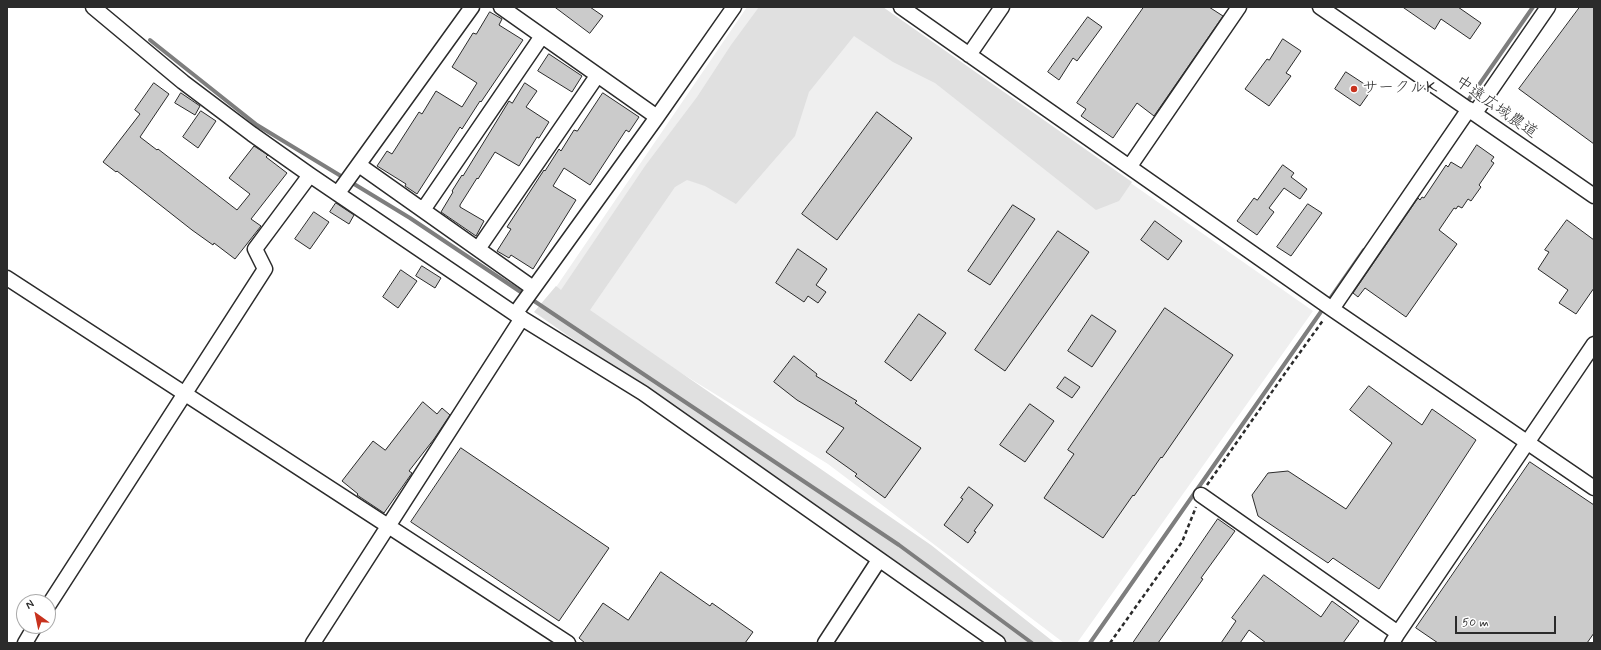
<!DOCTYPE html>
<meta charset="utf-8">
<style>
body{margin:0}
#map{position:relative;width:1601px;height:650px;overflow:hidden;background:#fff;font-family:Mynerve,sans-serif}
canvas{display:block}
.frame{position:absolute;inset:0;border:8px solid #2b2b2b;pointer-events:none}
.north{position:absolute;left:16px;top:594px;width:40px;height:40px;box-sizing:border-box;background:#fff;border:1px solid #aaa;border-radius:50%;rotate:327deg;font-size:11px;font-weight:700;line-height:16px;text-align:center;color:#2b2b2b}
.north::after{content:'';display:block;margin:auto;width:14px;height:18px;background:#c8321e;clip-path:polygon(50% 0,100% 100%,50% 72%,0 100%)}
.scale{position:absolute;left:1455px;top:616px;width:101px;height:18px;box-sizing:border-box;border:2px solid #2b2b2b;border-top:0;padding-left:5px;font-size:12px;line-height:14px;white-space:nowrap;color:#2b2b2b;-webkit-text-stroke:3px #fff;paint-order:stroke}
</style>
<div id="map">
<canvas width="1601" height="650"></canvas>
<div class="frame"></div>
<div class="north">N</div>
<div class="scale">50 m</div>
</div>
<script>
const context = document.querySelector('canvas').getContext('2d');
context.lineJoin = 'round';
function paint(path, color) { context.fillStyle = color; context.fill(path, 'evenodd'); }
function stroke(path, color, width, dash) { context.strokeStyle = color; context.lineWidth = width; context.lineCap = dash ? 'butt' : 'round'; context.setLineDash(dash || []); context.stroke(path); }
function write(font, color, halo, rows, align = 'center') {
  context.font = font + ' Mynerve,"Klee One",sans-serif'; context.lineWidth = 3.5; context.setLineDash([]); context.textBaseline = 'middle'; context.strokeStyle = halo; context.fillStyle = color; for (const [text, x, y, turn = 0] of rows) {
    context.save(); context.translate(x, y); context.rotate((+turn || 0) * Math.PI / 180); context.textAlign = isNaN(turn) ? turn : align; if (halo) context.strokeText(text, 0, 0); context.fillText(text, 0, 0); context.restore();
  }
}
paint(new Path2D(`
 M747 7H880L1313 311 1077 643H1064L828 464 552 293Z`), '#efefef');
paint(new Path2D(`
 M759 7H883L1132 182 1119 201 1096 210 935 83 893 62 854 36 809 92 795 136 736 204 705 186 687 180 675 187 590 310 931 545 1055 643H1007L534 312 556 286 561 290 645 166 697 97 731 45Z`), '#e0e0e0');
stroke(new Path2D(`
 M150 40 257 125 410 218 899 545 1032 643
 M1465 105 1533 7
 M1090 643 1364 250`), '#7e7e7e', 4);
const building = new Path2D(`
 M555 7H590L603 16 590 33Z
 M1144 7H1209L1223 16 1154 116 1137 103 1113 138 1081 116 1086 109 1077 103Z
 M1403 7H1458L1481 23 1470 39 1441 19 1435 29Z
 M1580 7H1594V144L1519 89Z
 M490 12 502 19 499 25 523 40 481 102 480 101 462 129 460 127 417 194 405 186 406 184 377 166 387 151 392 154 419 112 422 114 436 91 462 107 477 83 452 67 473 33 476 34Z
 M1088 17 1102 27 1077 61 1073 58 1059 80 1048 72Z
 M1283 39 1301 51 1286 73 1291 76 1269 106 1245 89 1267 59 1269 60Z
 M549 54 582 76 572 92 538 71Z
 M1346 72 1372 89 1360 106 1335 89Z
 M154 83 169 94 140 137 157 150 158 149 237 210 250 194 229 178 254 146 268 155 266 157 287 173 251 219 261 226 235 259 214 243 213 245 192 230 117 171 116 172 103 162 140 114 135 110Z
 M525 83 537 91 526 107 549 122 539 138 537 137 519 166 495 152 478 179 477 178 460 205V207L484 221 476 236 441 212 453 192 452 191 462 175 463 176 509 101 512 103Z
 M181 93 200 106 195 115 175 103Z
 M603 93 639 117 629 132 626 130 590 185 564 168 553 186 576 200 533 269 511 255 509 258 497 251 511 229 507 227 544 170 545 171 559 149 561 151 574 130 577 131Z
 M201 111 216 121 198 148 183 137Z
 M877 112 912 138 837 240 802 214Z
 M1477 145 1494 157 1491 161 1494 163 1479 185 1481 187 1471 201 1468 199 1462 208 1458 206 1456 209 1454 208 1439 230 1457 244 1406 317 1365 288 1358 297 1353 293 1418 198 1420 200 1422 197 1424 198 1446 165 1448 167 1451 162 1461 168Z
 M1283 165 1294 173 1291 177 1307 189 1300 199 1284 188 1269 208 1274 212 1257 235 1237 221 1254 198 1257 200Z
 M336 203 354 215 349 224 330 212Z
 M1308 204 1322 213 1291 256 1277 247Z
 M1013 205 1035 219 990 285 968 271Z
 M314 212 329 222 310 249 295 239Z
 M1567 220 1594 240V288L1576 314 1559 303 1568 290 1538 269 1549 252 1545 250Z
 M1155 221 1182 241 1168 260 1141 240Z
 M1058 231 1089 252 1005 371 975 350Z
 M798 249 827 269 816 285 826 292 818 303 808 296 804 302 776 283Z
 M422 266 441 278 435 288 416 276Z
 M401 270 417 281 398 308 383 297Z
 M1165 308 1233 355 1162 458 1161 457 1134 496 1133 495 1103 538 1044 498 1074 454 1068 450Z
 M919 314 946 333 911 381 885 362Z
 M1092 315 1116 331 1092 367 1068 351Z
 M794 356 817 374 816 376 857 401 855 403 921 448 885 498 855 476 857 474 826 452 844 428 797 400 774 382Z
 M1065 377 1080 387 1072 398 1057 388Z
 M1369 386 1422 425 1432 409 1476 440 1379 589 1333 558 1328 563 1258 516 1252 495 1268 473 1288 471 1346 509 1392 443 1350 410Z
 M423 402 437 414 442 408 450 415 434 439 409 471 412 473 384 513 357 495 358 494 342 481 373 441 385 450Z
 M1030 404 1054 421 1025 462 1000 445Z
 M461 448 609 548 559 621 411 522Z
 M1530 462 1594 505V633L1587 643H1438L1416 628Z
 M969 487 993 505 974 531 976 532 968 543 944 525 963 499 961 498Z
 M1218 519 1235 531 1201 578 1203 579 1158 643H1133Z
 M661 572 710 606 712 603 753 632 745 643H585L579 638 603 603 628 620Z
 M1264 575 1321 617 1332 601 1359 621 1343 643H1266L1249 630 1240 643H1221L1236 621 1232 618Z`);
paint(building, '#cbcbcb');
stroke(building, '#2b2b2b', 1);
const minor = new Path2D(`
 M93 7 183 82 252 134 310 175 515 314 643 393 998 643
 M501 7 657 117
 M901 7 1332 309 1594 488
 M1320 7 1594 196
 M969 55 1002 7
 M1475 113 1548 7
 M359 165 533 288
 M1130 166 1239 7
 M338 193 472 7
 M423 210 542 36
 M478 249 597 76
 M7 278 568 643
 M1332 309 1469 109
 M515 314 657 117 734 7
 M1201 495 1398 633 1392 643
 M48 606 265 269 255 249 310 175
 M1398 633 1594 344
 M25 643 35 626
 M313 643 522 318
 M825 643 879 560`);
stroke(minor, '#2b2b2b', 17);
stroke(new Path2D(`
 M1207 485 1283 376 1324 319
 M1110 643 1182 542 1196 507`), '#2b2b2b', 2.5, [4, 3]);
stroke(minor, '#fff', 14);
for (const [x, y, r, color] of [
 [1354,89,4,"#c8321e"]
]) { const dot = new Path2D(); dot.arc(x, y, r, 0, 2 * Math.PI); context.fillStyle = color; context.fill(dot); stroke(dot, '#fff', 1.5); }
write('16px', '#2b2b2b', '#fff', [
 ["サークルK",1362,89]
], 'left');
write('16px', '#2b2b2b', '#fff', [
 ["中遠広域農道",1496,108,35]
]);
</script>
